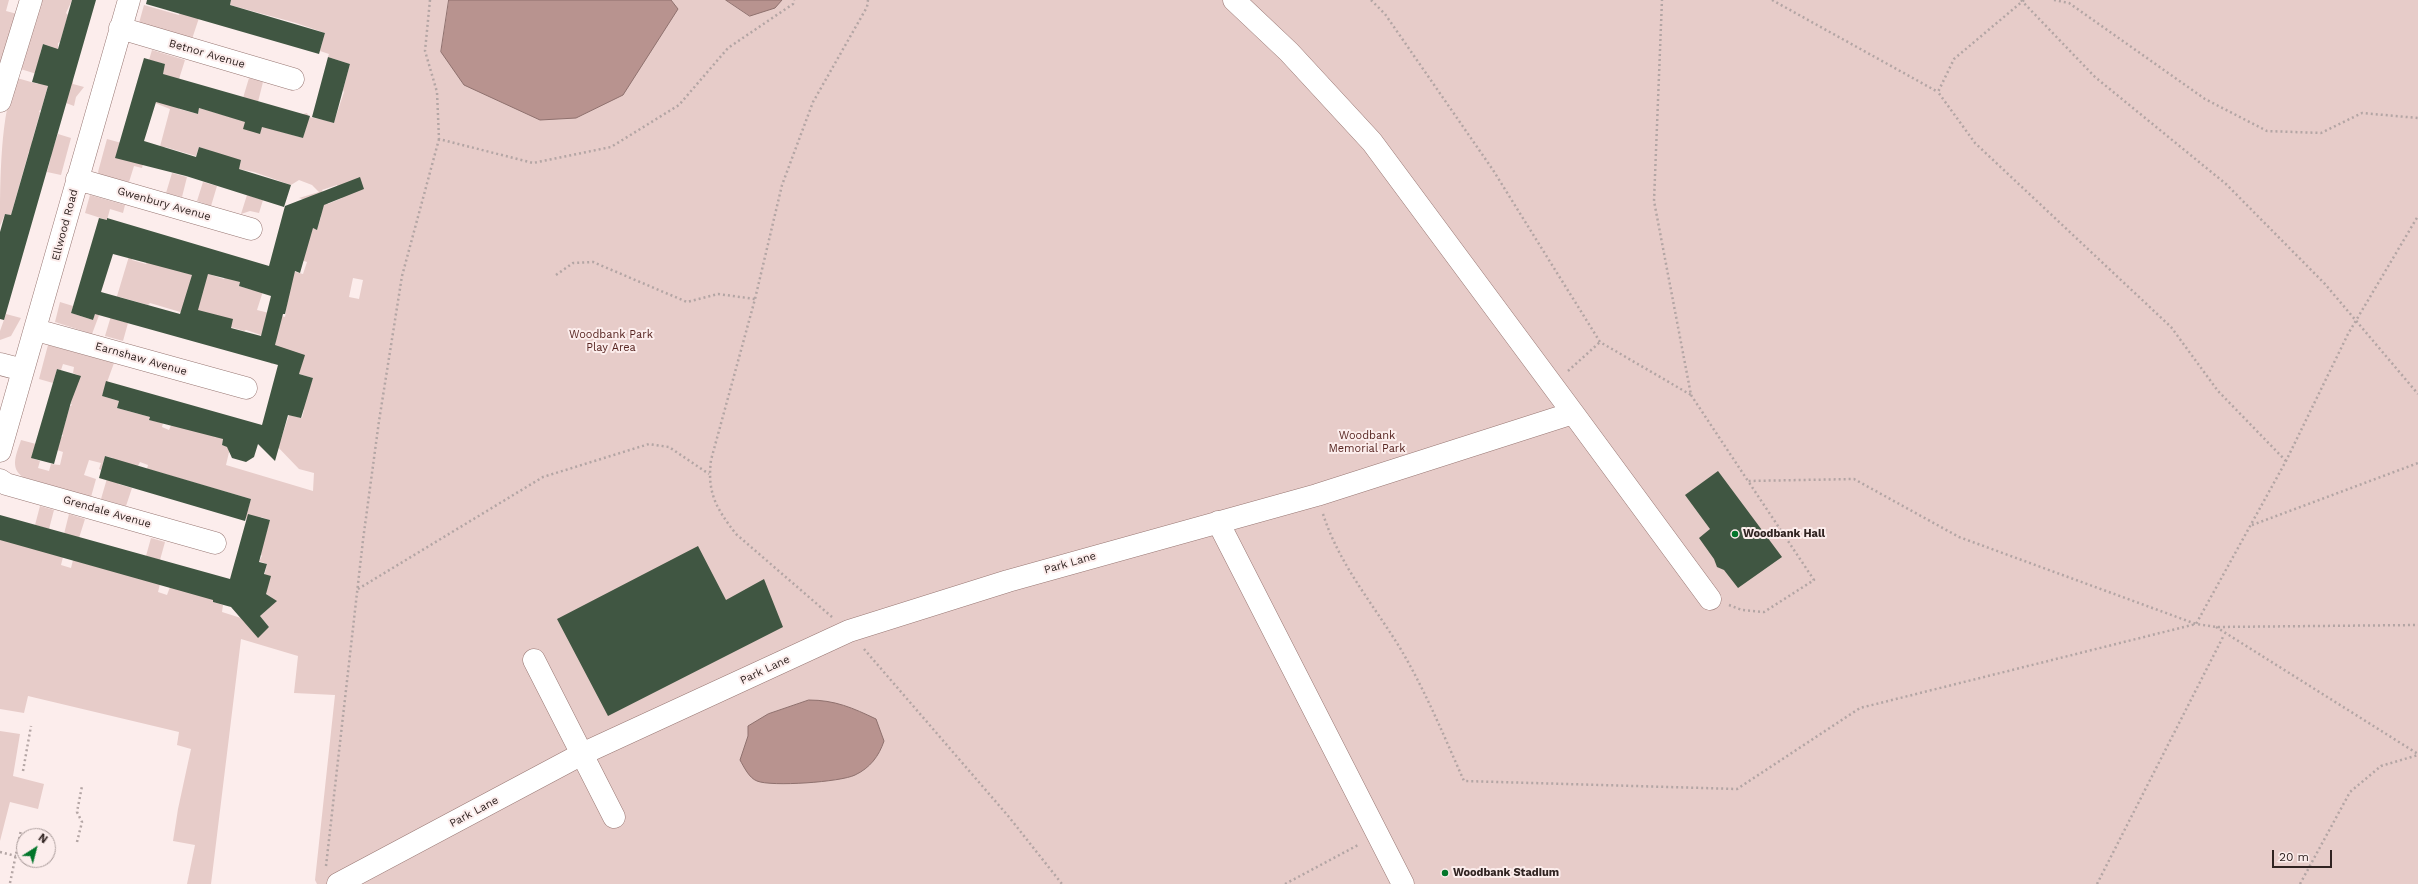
<!DOCTYPE html>
<style>
body{margin:0}
#map{position:relative;width:2418px;height:884px;overflow:hidden;background:#fcedec;font-family:"Work Sans",sans-serif}
canvas{display:block}
.north{position:absolute;left:16px;top:828px;width:40px;height:40px;box-sizing:border-box;background:#fcedec;border:1px solid #aa9c9b;border-radius:50%;rotate:36deg;font-size:11px;font-weight:700;line-height:16px;text-align:center;color:#302321}
.north::after{content:'';display:block;margin:auto;width:14px;height:18px;background:#03762b;clip-path:polygon(50% 0,100% 100%,50% 72%,0 100%)}
.scale{position:absolute;left:2272px;top:850px;width:60px;height:18px;box-sizing:border-box;border:2px solid #302321;border-top:0;padding-left:5px;font-size:12px;line-height:14px;white-space:nowrap;color:#302321;-webkit-text-stroke:3px #fcedec;paint-order:stroke}
</style>
<div id="map">
<canvas width="2418" height="884"></canvas>
<div class="north">N</div>
<div class="scale">20 m</div>
</div>
<script>
const context = document.querySelector('canvas').getContext('2d');
context.lineJoin = 'round';
function paint(path, color) { context.fillStyle = color; context.fill(path, 'evenodd'); }
function stroke(path, color, width, dash) { context.strokeStyle = color; context.lineWidth = width; context.lineCap = dash ? 'butt' : 'round'; context.setLineDash(dash || []); context.stroke(path); }
function write(font, color, halo, rows, align = 'center') {
  context.font = font + ' "Work Sans",sans-serif'; context.lineWidth = 4; context.setLineDash([]); context.textBaseline = 'middle'; context.strokeStyle = halo; context.fillStyle = color; for (const [text, x, y, turn = 0] of rows) {
    context.save(); context.translate(x, y); context.rotate((+turn || 0) * Math.PI / 180); context.textAlign = isNaN(turn) ? turn : align; if (halo) context.strokeText(text, 0, 0); context.fillText(text, 0, 0); context.restore();
  }
}
paint(new Path2D(`
 M0 0H9L6 11 21 15 0 79Z
 M35 0H72L66 13 68 15 60 42 58 43V49L43 44 40 54 51 74 73 80V84L84 87 76 97 74 106 66 103 49 82 41 110 39 111 40 113 32 141 53 148 58 134 71 138 61 175 47 172 51 157 29 151 11 215 5 214 0 226C0 185 0 109 17 78L38 84 40 75 14 67Z
 M184 0H205L192 39 139 23 144 5 179 15Z
 M231 0H2418V884H317L315 880 335 695 294 693 298 656 241 639 211 884H187L195 845 173 841 178 809 191 749 177 745 179 732 28 696 24 713 0 709V539L63 557 61 565 71 568 73 560 160 584 158 592 167 595 170 587 214 599 213 602 223 605 222 612 241 618 258 637 269 627 260 616 276 601 261 590 267 564 259 561 262 556 260 554 270 520 261 517 259 524 245 518 238 519 248 509 251 499 151 470 147 469 148 465 140 462 138 466 120 477 118 484 132 488 126 506 101 499 113 458 105 456 101 470 99 469 101 463 89 460 84 475 96 479 91 497 23 477C9 468 17 453 21 440L36 444 32 458 40 461 38 468 49 471 51 464 60 465 63 452 57 450 61 437 63 436 62 434 70 406 72 405 70 403 78 375 73 373 74 367 63 364 61 370 57 369 53 383 39 379 48 345 114 363 102 396 119 401 117 408 150 417 149 420 163 423 162 427 169 430 172 423 214 435 215 438 216 436 223 438 222 445 230 448 226 465 313 491 314 473 299 469 274 443 261 425 273 428 281 439 289 415 302 418 304 410 302 408 313 378 299 374 304 355 274 362 272 364 270 363 276 340 246 330 244 331 150 303 148 305 120 297 114 319 128 323 123 341 105 336 133 243 141 229 132 260 146 264 149 255 224 279 225 277 240 281 239 286 252 290 264 288 257 310 285 317 292 271 303 274 307 262 295 258 304 226 317 229 321 217 308 213 311 202 299 198 319 192 312 185 299 180 291 185 254 172 239 169 211 151 199 147 196 156 165 147 158 154 170 109 155 103 165 64 149 60 152 50 185 60 179 79V109L198 114 199 108 303 138 306 127 303 114 307 113 309 117 334 122 344 92 343 90 350 64 328 57 329 54 320 51 325 33 296 23 230 5ZM337 185 342 198 328 204 322 190ZM353 278 363 280 359 299 349 297Z
 M249 78 263 82 258 102 243 98Z
 M107 139 147 150 142 168 134 166 129 182 100 175 98 172Z
 M172 173 187 177 182 197 166 193Z
 M203 182 217 186 211 206 197 201Z
 M90 195 125 205 123 213 110 209 107 220 85 213Z
 M247 195 263 200 259 213 250 211 241 214Z
 M99 300 104 302 92 334 55 322 60 302 73 306 71 313 93 320Z
 M6 314 21 318 11 336 0 340V331Z
 M40 506 54 510 49 529 35 525Z
 M69 514 85 519 79 538 64 534Z
 M151 538 165 542 160 560 146 556Z
 M0 731 20 734 13 776 44 784 38 809 10 802 0 841Z`), '#e7ccc9');
const water = new Path2D(`
 M449 0H671L678 9 623 95 576 118 540 120 464 85 441 52Z
 M726 0H782L775 8 750 16Z
 M809 700C835 700 853 708 876 719L884 741C879 756 870 768 855 775 841 782 771 787 757 781 749 778 744 767 740 760L748 736V726L768 714Z`);
paint(water, '#b8938f');
stroke(water, '#8f716e', 1);
paint(new Path2D(`
 M72 0H96L4 320 0 319V232L5 214 11 215 48 86 32 82 43 44 58 49Z
 M147 0H231L230 5 325 33 319 54 146 4Z
 M328 57 350 64 334 123 312 117Z
 M144 58 165 64 163 74 310 116 303 138 262 127 260 134 243 129 245 122 199 108 198 114 156 102 144 141 196 157 199 147 241 160 239 169 291 185 284 207 186 176 115 158Z
 M360 177 364 189 324 205 317 230 313 228 300 273 295 271 285 314H283L275 345 305 355 299 374 313 378 301 418 288 415 275 461 258 444 254 457 246 462 232 458 227 447 222 445 223 439 149 420 150 417 117 408 119 401 102 396 106 381 262 425 278 365 95 314 93 320 71 313 99 218 107 220V218L269 266 285 206ZM113 254 192 275 180 314 101 292ZM208 274 240 282 239 286 271 296 261 336 231 328 233 319 198 310Z
 M57 369 81 376 71 402 54 464 31 458Z
 M105 456 251 499 245 521 99 478Z
 M1718 471 1782 557 1738 588 1724 570 1717 567 1714 559 1699 538 1710 529 1685 495Z
 M248 514 270 520 259 562 267 564 264 574 271 576 266 594 277 601 260 616 269 627 258 638 231 607 213 602V600L0 540V515L230 579Z
 M698 546 726 600 764 579 783 627 608 716 557 619Z`), '#405642');
const minor = new Path2D(`
 M120 28 293 79
 M0 101 31 0
 M77 179 251 229
 M36 330 246 388
 M0 364 23 370
 M1573 413 1710 599
 M0 451 129 0
 M0 480 6 484 215 543
 M1218 522 1403 884
 M534 660 614 817
 M338 884 582 754 849 631 1008 581 1317 495 1573 413 1372 142 1289 52 1234 0`);
stroke(minor, '#987773', 23);
stroke(new Path2D(`
 M430 0 425 51 437 92 439 139 533 163 611 147 679 105 728 48 793 4 794 0
 M1371 0 1385 14 1493 170 1600 342 1691 395 1654 201 1662 0
 M1772 0 1938 92
 M2021 0 2095 77 2226 184 2325 284 2418 394
 M2024 0 1954 59 1938 92 1975 143 2171 327 2218 391 2286 461
 M2054 0 2069 3 2205 99 2267 131 2321 133 2362 113 2418 118
 M556 275 573 263 593 262 687 302 718 294 755 299
 M1568 371 1600 342
 M1691 395 1748 481
 M1323 514C1339 564 1373 604 1400 648 1425 690 1444 736 1464 781L1737 789 1860 708 2196 624 2286 461 2348 334 2418 216
 M2252 525 2418 463
 M358 589 543 477 649 444 669 447 709 474
 M1729 605 1742 610 1764 612 1814 580 1748 481 1854 479 1959 537 2196 624 2216 627 2418 625
 M832 617 736 534C716 508 707 493 711 460L755 299 782 185 813 102 867 7 868 0
 M2216 627 2418 754
 M864 649 1009 817 1062 884
 M23 771 31 726
 M77 842 82 822 77 812 82 786
 M0 852 16 856
 M326 866 363 540 379 421 402 276 439 139
 M10 883 21 830
 M1285 884 1360 844
 M2097 884 2224 635
 M2300 884 2350 792 2381 766 2418 755`), '#b3a5a4', 2.5, [2, 3]);
stroke(minor, '#fff', 22);
for (const [x, y, r, color] of [
 [1735,534,4,"#03762b"],
 [1445,873,4,"#03762b"]
]) { const dot = new Path2D(); dot.arc(x, y, r, 0, 2 * Math.PI); context.fillStyle = color; context.fill(dot); stroke(dot, '#fcedec', 1.5); }
write('11px', '#302321', '#fcedec', [
 ["Betnor Avenue",207,54,16],
 ["Gwenbury Avenue",164,204,16],
 ["Ellwood Road",65,225,-75],
 ["Earnshaw Avenue",141,359,16],
 ["Grendale Avenue",107,512,16],
 ["Park Lane",1070,563,-16],
 ["Park Lane",765,670,-25],
 ["Park Lane",474,812,-28]
]);
write('11px', '#572521', '#fcedec', [
 ["Woodbank Park",611,335],
 ["Play Area",611,348],
 ["Woodbank",1367,436],
 ["Memorial Park",1367,449]
]);
write('bold 11px', '#302321', '#fcedec', [
 ["Woodbank Hall",1743,534],
 ["Woodbank Stadium",1453,873]
], 'left');
</script>
